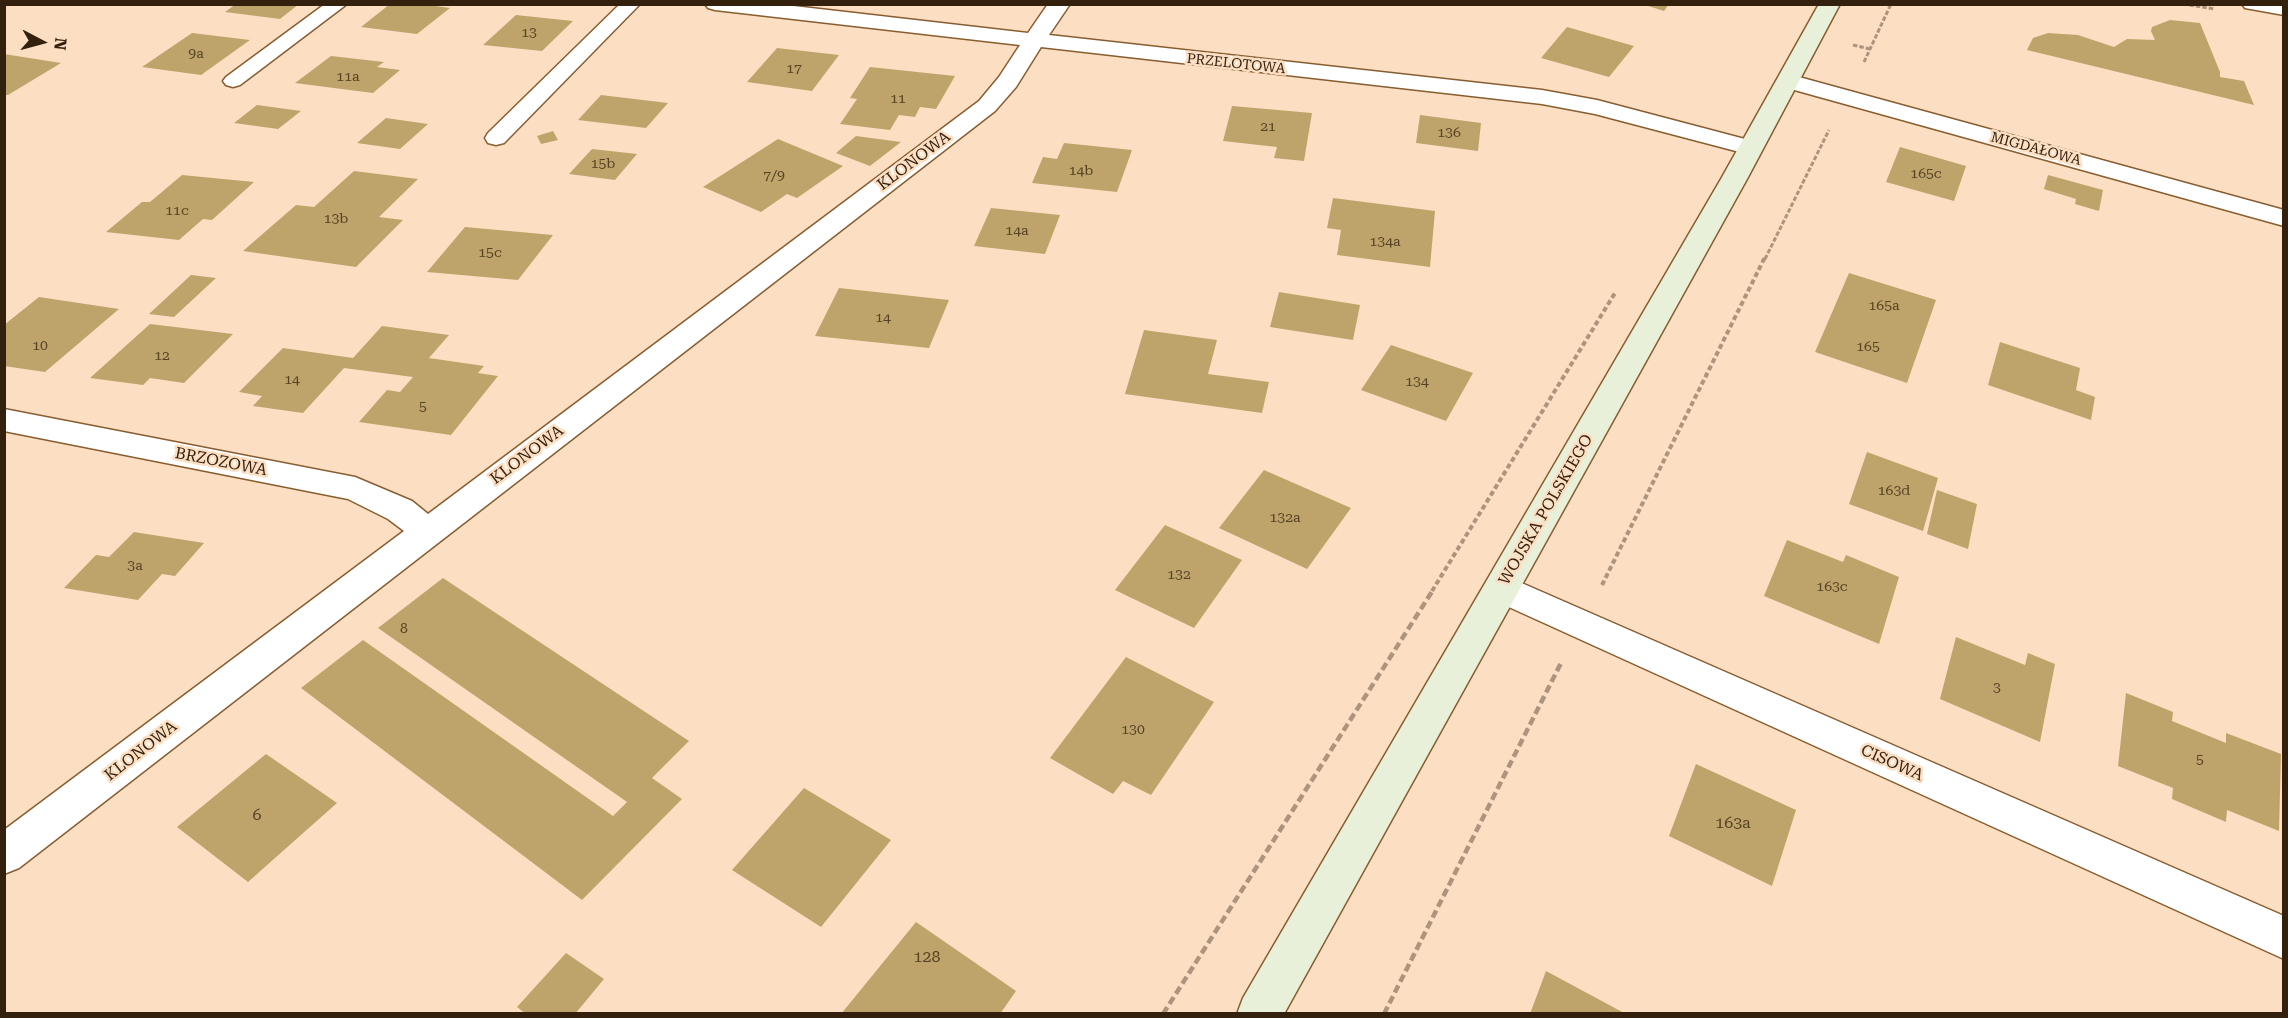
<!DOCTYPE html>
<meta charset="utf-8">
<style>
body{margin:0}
#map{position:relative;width:2288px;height:1018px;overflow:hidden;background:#fcdfc3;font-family:"Roboto Serif",serif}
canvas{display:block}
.frame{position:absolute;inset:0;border:6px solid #33210e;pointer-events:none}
.north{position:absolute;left:12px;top:12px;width:60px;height:60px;-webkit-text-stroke:4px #fcdfc3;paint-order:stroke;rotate:96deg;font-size:16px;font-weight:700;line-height:24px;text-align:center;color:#33210e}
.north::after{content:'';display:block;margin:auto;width:21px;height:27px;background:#33210e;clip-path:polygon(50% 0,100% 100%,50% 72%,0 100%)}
</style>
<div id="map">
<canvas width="2288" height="1018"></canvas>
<div class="frame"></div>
<div class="north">N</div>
</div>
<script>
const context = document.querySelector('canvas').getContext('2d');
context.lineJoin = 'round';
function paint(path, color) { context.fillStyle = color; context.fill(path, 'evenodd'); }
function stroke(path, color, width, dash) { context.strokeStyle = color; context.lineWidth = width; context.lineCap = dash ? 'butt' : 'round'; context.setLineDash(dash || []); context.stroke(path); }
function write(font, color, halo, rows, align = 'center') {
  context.font = font + ' "Roboto Serif",serif'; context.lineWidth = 5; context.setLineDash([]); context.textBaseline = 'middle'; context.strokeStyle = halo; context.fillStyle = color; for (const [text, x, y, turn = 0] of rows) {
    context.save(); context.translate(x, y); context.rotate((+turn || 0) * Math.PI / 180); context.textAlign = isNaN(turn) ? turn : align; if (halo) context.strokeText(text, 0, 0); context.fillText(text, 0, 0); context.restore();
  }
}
paint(new Path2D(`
 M236 4H299L280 19 225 12Z
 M390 4H421L450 8 417 34 361 27Z
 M1642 4H1669L1664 11Z
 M516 15 573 21 542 51 483 45Z
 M2170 20 2200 23 2220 72V77L2244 81 2254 105 2027 50 2033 38 2048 33 2078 35 2114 47 2127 39 2155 40 2151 31 2152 27Z
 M1567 27 1634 46 1609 77 1541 58Z
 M192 33 250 40 201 75 142 67Z
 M777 48 839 55 812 91 747 82Z
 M4 54 61 63 8 95H4Z
 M331 56 384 62 377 67 400 70 373 93 295 83Z
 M870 67 955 76 936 109 920 107 915 117 899 115 890 130 840 124 857 99 850 98Z
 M601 95 668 103 646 128 578 120Z
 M257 105 301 111 278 129 234 123Z
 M1232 106 1312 113 1304 161 1274 158 1277 147 1223 141Z
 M1420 115 1481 123 1478 151 1416 143Z
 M386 118 428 124 400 149 357 143Z
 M553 131 558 140 541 144 537 136Z
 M856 136 901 142 870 166 836 153Z
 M778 139 843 166 797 198 787 194 761 212 703 187Z
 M1064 143 1132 150 1117 192 1032 183 1043 157 1057 159Z
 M1900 147 1966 166 1954 201 1886 182Z
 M592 149 637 154 615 180 569 174Z
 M354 171 418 179 379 217 403 220 356 267 243 251 296 205 314 207Z
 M182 175 254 182 212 220 203 219 179 240 106 232 142 202H150Z
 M2048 175 2103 190 2099 211 2075 204 2076 199 2044 189Z
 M1333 198 1435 211 1430 267 1337 255 1341 230 1327 228Z
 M991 208 1060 215 1045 254 974 246Z
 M465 227 553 235 518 280 427 272Z
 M1849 273 1936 300 1907 383 1815 352Z
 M191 275 216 278 174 317 149 314Z
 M839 288 949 300 929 348 815 336Z
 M1279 292 1360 305 1353 340 1270 327Z
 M39 297 119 309 45 372 4 366V325Z
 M150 324 233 334 184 383 150 378 143 385 90 378Z
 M382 326 449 335 429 358 484 366 478 373 498 376 451 435 359 422 387 390 400 392 413 377 344 368 303 413 253 406 262 396 239 392 283 348 353 358Z
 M1144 330 1217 340 1208 374 1269 382 1262 413 1125 394Z
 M2000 342 2080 368 2076 390 2095 397 2091 420 1988 385Z
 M1391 345 1473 373 1446 421 1361 390Z
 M1867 452 1938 478 1923 531 1849 504Z
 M1264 470 1351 508 1307 569 1219 528Z
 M1937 490 1977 504 1968 549 1927 534Z
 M1165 525 1242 560 1194 628 1115 590Z
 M134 532 204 543 175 576 162 574 138 600 64 588 96 555 109 557Z
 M1787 540 1843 562 1846 555 1899 577 1879 644 1764 596Z
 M443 578 689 741 652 778 682 799 582 900 301 688 363 640 613 816 627 802 378 628Z
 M1956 637 2025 665 2028 653 2055 664 2040 742 1940 699Z
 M1126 657 1214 702 1151 795 1123 781 1113 794 1050 758Z
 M2126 693 2173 712 2172 721 2226 743V733L2281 754 2279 831 2227 810 2226 822 2172 799 2173 788 2118 766Z
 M266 754 337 803 248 882 177 827Z
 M1696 764 1796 810 1772 886 1669 836Z
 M804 788 891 840 821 927 732 870Z
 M916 922 1016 991 1000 1014H841Z
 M566 953 604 979 575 1014H526L517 1007Z
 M1546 971 1626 1014H1530Z`), '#bea46a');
const service = new Path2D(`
 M325 4H347L240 85 233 87 226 85 223 81 226 77Z
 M620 4H640L504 143 496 145 488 143 485 138 488 133Z`);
const minor = new Path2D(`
 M705 4H776L1028 33 1048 4H1070L1049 35 1542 90 1597 100 1760 143 1763 148 1760 153 1751 155 1595 114 1542 104 1041 47 1016 87 995 111 19 868 4 874V830L404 531 388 519 348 499 4 431V409L355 477 412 501 428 514 979 101 999 77 1020 45 715 10 708 8Z
 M2242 4H2284V15L2245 8Z
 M1788 74 2284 210V226L1780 86 1777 81 1780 76Z
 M1501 574 2284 916V959L1489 598 1484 588 1489 578Z`);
const secondary = new Path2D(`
 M1819 4H1840L1747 179 1284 1014H1237L1243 998 1721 179Z`);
stroke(service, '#885d30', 3);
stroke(minor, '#885d30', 3);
stroke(secondary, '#885d30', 3);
stroke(new Path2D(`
 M2183 4 2215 9
 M1853 45 1870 49
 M1864 62 1891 4
 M1765 259 1829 130`), '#ad947c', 3, [4.5, 2]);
stroke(new Path2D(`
 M1602 585 1765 257
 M1432 591 1615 293`), '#ad947c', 4, [5, 3]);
stroke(new Path2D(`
 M1163 1014 1433 590
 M1384 1014 1561 663`), '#ad947c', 4.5, [8, 4]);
paint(service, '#fff');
paint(minor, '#fff');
paint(secondary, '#e8f0da');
write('14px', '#564225', null, [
 ["13",529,33],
 ["9a",196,54],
 ["17",794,69],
 ["11a",348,77],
 ["11",898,99],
 ["21",1268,127],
 ["136",1449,133],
 ["15b",603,164],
 ["14b",1081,171],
 ["165c",1926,174],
 ["7/9",774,176],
 ["11c",177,211],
 ["13b",336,219],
 ["14a",1017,231],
 ["134a",1385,242],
 ["15c",490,253],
 ["165a",1884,306],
 ["14",883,318],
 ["10",40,346],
 ["165",1868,347],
 ["12",162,356],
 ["14",292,380],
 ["134",1417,382],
 ["5",423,407],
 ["163d",1894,491],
 ["132a",1285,518],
 ["3a",135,566],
 ["132",1179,575],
 ["163c",1832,587],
 ["8",404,629],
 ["3",1997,688],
 ["130",1133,730],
 ["5",2200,760]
]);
write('14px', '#33210e', '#fcdfc3', [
 ["PRZELOTOWA",1236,64,6],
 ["MIGDAŁOWA",2036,149,15]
]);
write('16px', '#33210e', '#fcdfc3', [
 ["KLONOWA",914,161,-37],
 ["KLONOWA",527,455,-37],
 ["BRZOZOWA",221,462,11],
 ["WOJSKA POLSKIEGO",1546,510,-60],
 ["KLONOWA",141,751,-38],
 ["CISOWA",1892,763,24]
]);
write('16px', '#564225', null, [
 ["6",257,815],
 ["163a",1733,823],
 ["128",927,957]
]);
</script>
